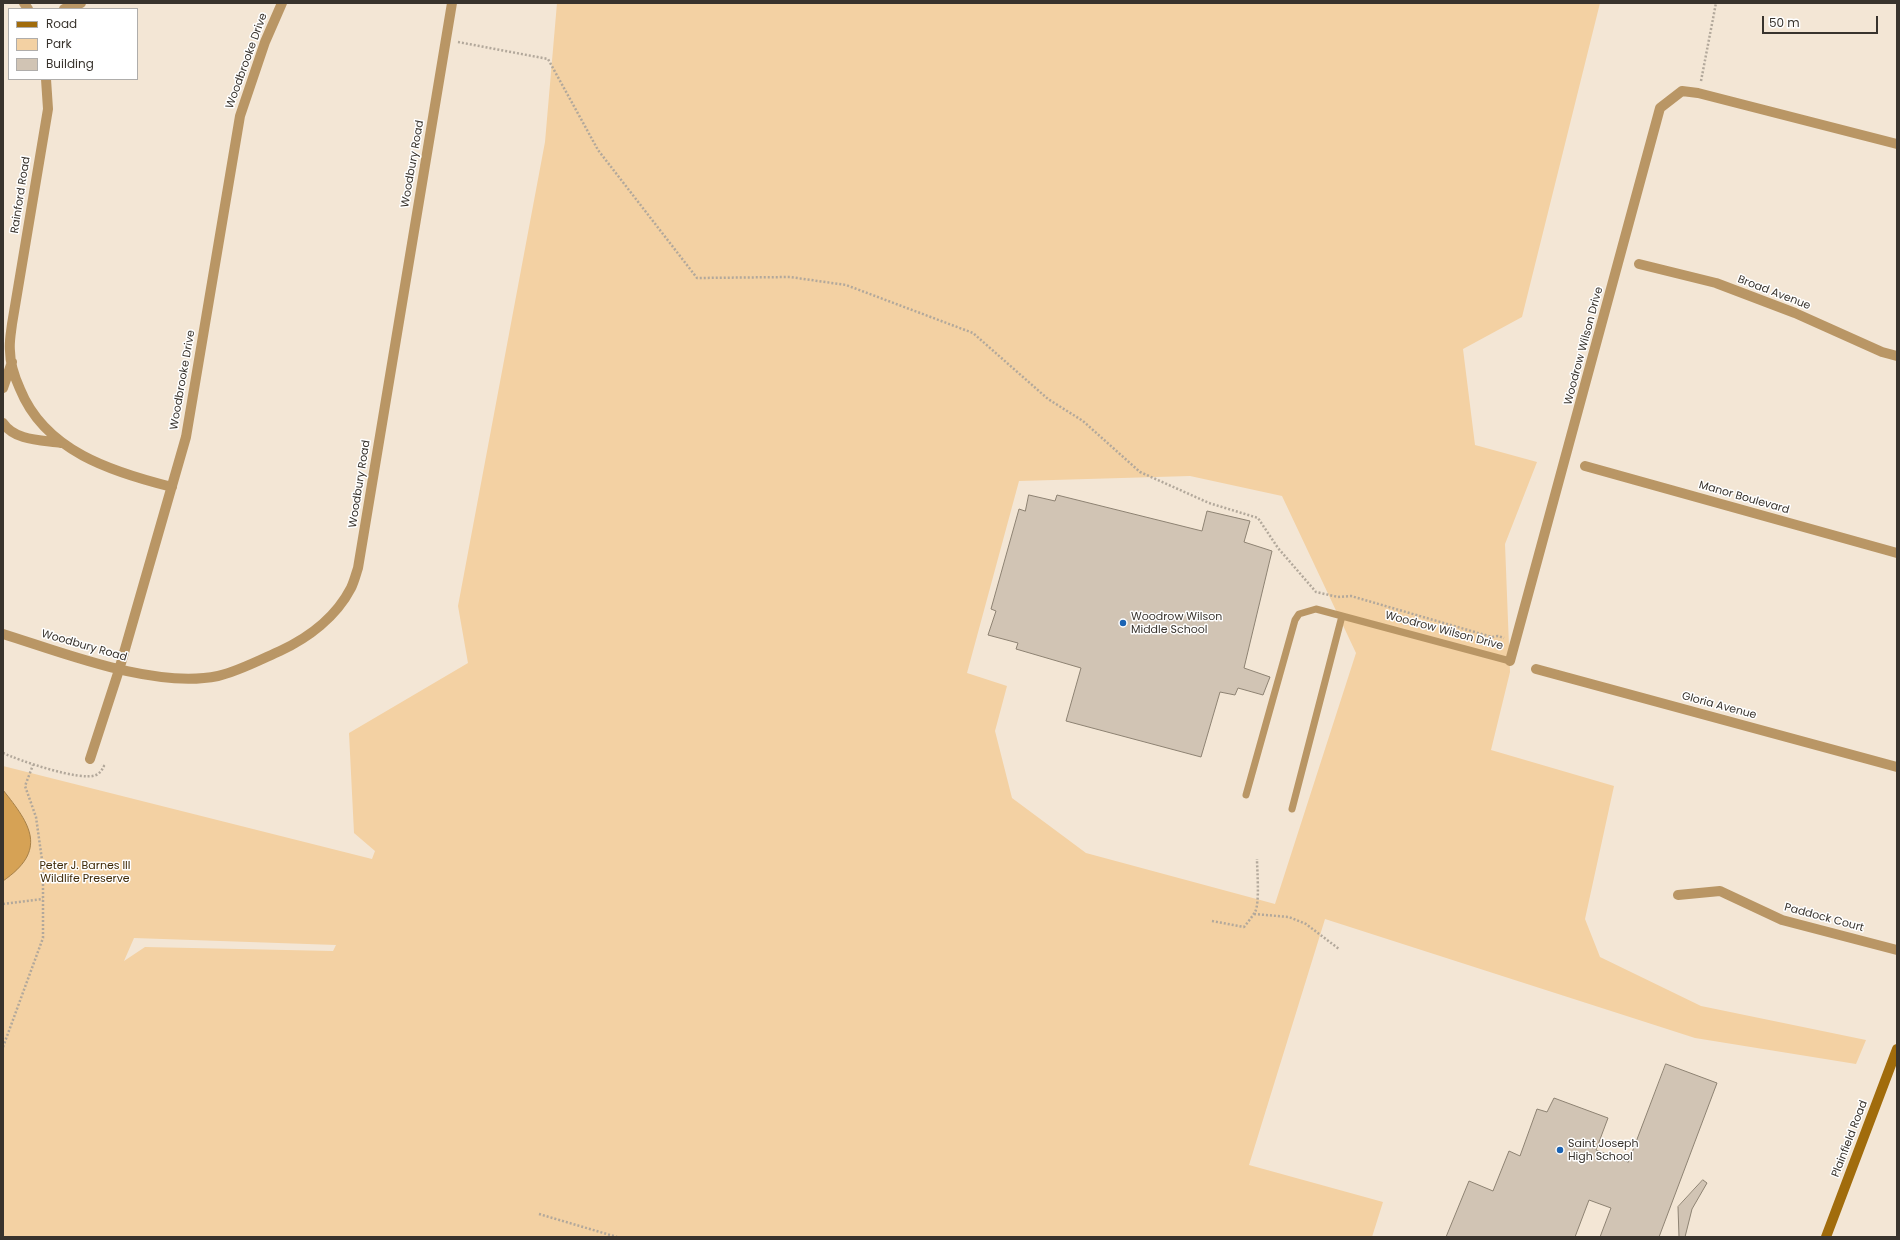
<!DOCTYPE html>
<style>
body{margin:0}
#map{position:relative;width:1900px;height:1240px;overflow:hidden;background:#f3e6d5;font-family:Poppins,sans-serif}
canvas{display:block}
.frame{position:absolute;inset:0;border:4px solid #38332d;pointer-events:none}
.legend{position:absolute;left:8px;top:8px;width:130px;height:72px;box-sizing:border-box;background:#fff;border:1px solid #afadab;margin:0;padding:5px 7px;list-style:none;font-size:12px;color:#38332d}
.legend li{display:flex;align-items:center;gap:8px;height:20px}
.legend b{width:20px;border:1px solid #afadab}
.scale{position:absolute;left:1762px;top:16px;width:116px;height:18px;box-sizing:border-box;border:2px solid #38332d;border-top:0;padding-left:5px;font-size:12px;line-height:14px;white-space:nowrap;color:#38332d;-webkit-text-stroke:3px #fff;paint-order:stroke}
</style>
<div id="map">
<canvas width="1900" height="1240"></canvas>
<div class="frame"></div>
<ul class="legend">
<li><b style="height:5px;background:#a16c0c"></b>Road</li>
<li><b style="height:11px;background:#f3d1a3"></b>Park</li>
<li><b style="height:11px;background:#d1c4b4"></b>Building</li>
</ul>
<div class="scale">50 m</div>
</div>
<script>
const context = document.querySelector('canvas').getContext('2d');
context.lineJoin = 'round';
function paint(path, color) { context.fillStyle = color; context.fill(path, 'evenodd'); }
function stroke(path, color, width, dash) { context.strokeStyle = color; context.lineWidth = width; context.lineCap = dash ? 'butt' : 'round'; context.setLineDash(dash || []); context.stroke(path); }
function write(font, color, halo, rows, align = 'center') {
  context.font = font + ' Poppins,sans-serif'; context.lineWidth = 3; context.setLineDash([]); context.textBaseline = 'middle'; context.strokeStyle = halo; context.fillStyle = color; for (const [text, x, y, turn = 0] of rows) {
    context.save(); context.translate(x, y); context.rotate((+turn || 0) * Math.PI / 180); context.textAlign = isNaN(turn) ? turn : align; if (halo) context.strokeText(text, 0, 0); context.fillText(text, 0, 0); context.restore();
  }
}
paint(new Path2D(`
 M557 3H1600L1522 317 1463 349 1475 445 1537 462 1505 544 1510 672 1491 750 1614 786 1585 919 1600 957 1701 1006 1866 1040 1856 1064 1695 1038 1325 919 1249 1165 1383 1202 1372 1237H3V766L372 859 375 851 354 833 349 733 468 663 458 606 545 142ZM1190 476 1282 496 1356 653 1275 904 1086 853 1012 798 995 731 1007 686 967 673 1019 481ZM134 938 336 945 333 951 145 947 124 961Z`), '#f3d1a3');
const water = new Path2D(`
 M3 790C31 825 48 850 3 881Z`);
paint(water, '#d6a255');
stroke(water, '#a78149', 1);
const building = new Path2D(`
 M1029 495 1055 501 1057 495 1202 531 1207 511 1250 521 1244 542 1272 551 1244 668 1270 677 1263 695 1238 688 1235 695 1220 692 1201 757 1066 721 1081 668 1016 649 1018 643 988 635 996 611 991 609 1019 509 1025 511Z
 M1666 1064 1717 1083 1659 1237H1600L1611 1208 1589 1200 1575 1237H1446L1469 1181 1493 1191 1509 1151 1520 1156 1537 1109 1547 1112 1554 1098 1608 1118 1596 1150 1628 1162Z
 M1703 1180 1707 1183 1692 1209 1685 1237H1679L1678 1207Z`);
paint(building, '#d1c4b4');
stroke(building, '#8d8272', 1);
stroke(new Path2D(`
 M458 42 548 59 598 150 697 278 790 277 846 285 973 333 1048 399 1083 421 1140 472 1209 503 1258 518 1278 548 1316 592 1338 597 1351 596 1492 637 1498 636 1504 638
 M1701 81 1716 3
 M3 753C18 760 81 782 96 775 100 773 102 770 104 766L101 765
 M3 904 43 899
 M1254 914 1289 917 1306 924 1339 949
 M1212 921 1244 927C1248 922 1252 917 1255 912 1260 903 1257 870 1257 859
 M3 1047 43 938V867L36 817 25 786 33 765
 M539 1214 617 1237`), '#b2a89b', 2.5, [2, 2]);
stroke(new Path2D(`
 M1246 795 1295 620 1299 614 1316 609 1510 661
 M1292 809 1342 616`), '#b99665', 7);
stroke(new Path2D(`
 M24 3 28 9
 M64 9 81 3
 M46 79 48 109 12 324C11 333 9 342 10 351 10 363 15 378 20 389 45 451 112 472 172 487
 M1639 264 1716 283 1795 313 1882 352 1897 356
 M3 388 12 362
 M3 423C15 441 42 440 61 443
 M1585 466 1897 553
 M3 634C64 653 154 689 218 676 237 672 262 659 280 651 308 638 336 617 351 588 354 582 356 574 358 568L452 3
 M1510 661 1660 108 1682 91 1698 93 1897 144
 M1536 669 1897 767
 M90 759 119 670 186 437 240 116 265 42 282 3
 M1678 895 1720 891 1782 920 1897 950`), '#b99665', 10);
stroke(new Path2D(`
 M1826 1237 1897 1049`), '#a16c0c', 10);
for (const [x, y, r, color] of [
 [1123,623,4,"#1b63b3"],
 [1560,1150,4,"#1b63b3"]
]) { const dot = new Path2D(); dot.arc(x, y, r, 0, 2 * Math.PI); context.fillStyle = color; context.fill(dot); stroke(dot, '#fff', 1.5); }
write('11px', '#38332d', '#fff', [
 ["Woodbrooke Drive",247,61,-70],
 ["Woodbury Road",413,164,-80],
 ["Rainford Road",21,195,-81],
 ["Broad Avenue",1774,293,21],
 ["Woodrow Wilson Drive",1584,346,-75],
 ["Woodbrooke Drive",183,380,-80],
 ["Woodbury Road",360,484,-81],
 ["Manor Boulevard",1744,498,16],
 ["Woodrow Wilson Drive",1444,631,15],
 ["Woodbury Road",84,646,16],
 ["Gloria Avenue",1719,706,15],
 ["Paddock Court",1824,918,15],
 ["Plainfield Road",1850,1139,-69]
]);
write('11px', '#38332d', '#fff', [
 ["Woodrow Wilson",1131,617],
 ["Middle School",1131,630],
 ["Saint Joseph",1568,1144],
 ["High School",1568,1157]
], 'left');
write('11px', '#3f2a07', '#fff', [
 ["Peter J. Barnes III",85,866],
 ["Wildlife Preserve",85,879]
]);
</script>
